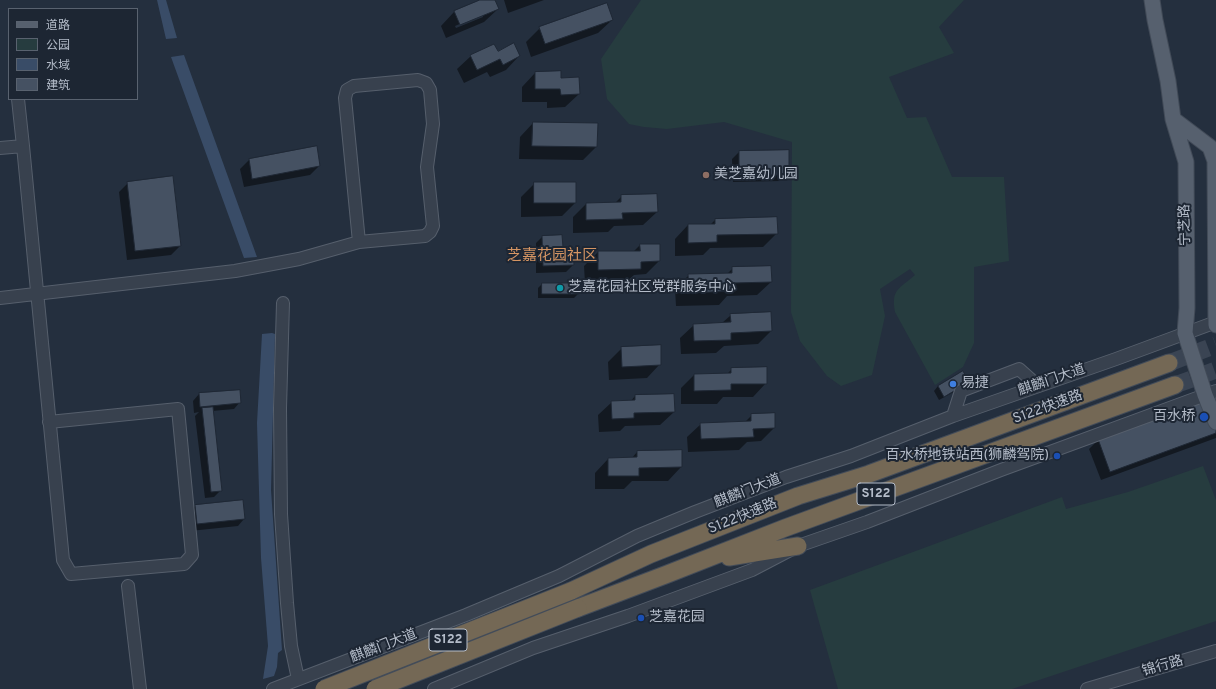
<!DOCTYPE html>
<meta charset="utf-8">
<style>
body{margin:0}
#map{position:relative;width:1216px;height:689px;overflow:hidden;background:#242f3e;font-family:Overpass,"Noto Sans SC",sans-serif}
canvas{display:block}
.legend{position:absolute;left:8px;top:8px;width:130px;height:92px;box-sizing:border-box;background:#1d2633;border:1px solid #59626f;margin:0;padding:5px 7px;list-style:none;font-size:12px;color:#b4bcc9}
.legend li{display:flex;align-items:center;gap:8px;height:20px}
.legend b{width:20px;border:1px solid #59626f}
</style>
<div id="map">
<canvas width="1216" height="689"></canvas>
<ul class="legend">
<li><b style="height:5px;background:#56606e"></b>道路</li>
<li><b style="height:11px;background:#263c3f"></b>公园</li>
<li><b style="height:11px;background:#394c67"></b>水域</li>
<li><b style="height:11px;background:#455162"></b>建筑</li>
</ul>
</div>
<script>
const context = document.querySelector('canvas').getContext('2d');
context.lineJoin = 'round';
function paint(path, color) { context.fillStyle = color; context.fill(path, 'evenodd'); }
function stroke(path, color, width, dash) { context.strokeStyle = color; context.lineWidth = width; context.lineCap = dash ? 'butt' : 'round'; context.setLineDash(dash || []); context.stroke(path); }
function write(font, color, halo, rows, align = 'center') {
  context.font = font + ' Overpass,"Noto Sans SC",sans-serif'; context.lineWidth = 4; context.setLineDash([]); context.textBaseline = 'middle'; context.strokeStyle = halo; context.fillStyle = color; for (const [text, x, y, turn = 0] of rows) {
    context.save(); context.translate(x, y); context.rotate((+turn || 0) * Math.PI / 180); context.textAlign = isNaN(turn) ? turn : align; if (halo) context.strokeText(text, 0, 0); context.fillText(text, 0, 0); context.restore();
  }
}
paint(new Path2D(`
 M641 0H964L939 27 954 53 889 77 907 118 926 117 952 177H1004L1009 261 974 267V343L963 367 935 385 895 312C891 289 899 289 915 275L910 269 880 289 885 316 872 375 841 386 827 376 800 341 791 312 792 142 724 122 667 129 644 127 629 124 607 99 601 59Z
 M1203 466 1216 500V621L1012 689H838L810 590 1062 497 1066 509 1128 492Z`), '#263c3f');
paint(new Path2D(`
 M157 0H166L177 38 166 39Z
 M184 55 257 257 244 258 171 57Z
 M272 333 275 334 271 490 282 650 278 653 277 667 274 676 263 679 268 646 261 558 257 423 262 334Z`), '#394c67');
paint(new Path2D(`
 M483 0H494L498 9 484 22 446 38 441 26 454 12ZM483 14V17L456 28 455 26Z
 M504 0H544L508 13Z
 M612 20 598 33 531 57 526 42 540 28Z
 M497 52 519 56 506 70 490 77 487 72 464 83 457 69 471 56Z
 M535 73 560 79 579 94 565 107 547 108V102H522V87Z
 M533 123 596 147 583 160 519 159 520 137Z
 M739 152 788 174 781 181 733 182 732 159Z
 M249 160 319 166 310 175 244 187 240 169Z
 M128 183 180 246 171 255 127 260 119 192Z
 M535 183 575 203 562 216 521 217V197Z
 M622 196 657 212 643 225 614 226 608 232 573 233V217L586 204 615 203Z
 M715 220 777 233 763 247 710 248 703 255 675 256V239L688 225H710Z
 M542 237 573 265 566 272 536 273V243Z
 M640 245 659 261 646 274 634 275 626 282 585 283 584 266 598 252H633Z
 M733 268 771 282 757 295 727 296 719 305 676 306 675 289 689 275 727 274Z
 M542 284 578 294 574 298H538V288Z
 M731 315 771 331 758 344 724 346 716 353 681 354 680 338 694 325 722 323Z
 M622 348 660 364 647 378 609 380 608 362Z
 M732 369 766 383 753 397H723L717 404H681V388L694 375 727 374Z
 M962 373 963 387 939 400 934 391 938 386Z
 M199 394 240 402 234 409 212 411 221 490 214 497 205 498 195 416 199 412 194 413 193 401Z
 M635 396 674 412 660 425 625 426 620 431 599 432 598 415 612 402H630Z
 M1216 397V438L1101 480 1089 449 1098 440Z
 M752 415 774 428 761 441 747 442 739 450 688 452 687 437 701 424 745 422Z
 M681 451V467L668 481H632L624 489H595V473L608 459H631L637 452Z
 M195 506 244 519 238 526 190 531 189 513Z`), '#0007');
const building = new Path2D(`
 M480 0H495L499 9 460 25 454 11Z
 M607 3 613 20 545 44 539 27Z
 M514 43 520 56 503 65 500 59 477 70 470 55 494 44 498 51Z
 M561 71V78L579 77 580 94 561 95 560 89H535V72Z
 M533 122 598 123 597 147 532 146Z
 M317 146 320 166 252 179 249 159Z
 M789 150V175H739V151Z
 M173 176 181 246 135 251 127 182Z
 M534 182H576V203H534Z
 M657 194 658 212 622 213 623 219 586 220V203L621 202V195Z
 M777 217 778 234 717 235V242L688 243V224H715V219Z
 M562 235 563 247H573L574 265 543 266 542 236Z
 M640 244H660V261L641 262V269L598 270V251H640Z
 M771 266 772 282 733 283V291L689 293 688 274 732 273V267Z
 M542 283H579V294H542Z
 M771 312 772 331 731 333V340L694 341 693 324 731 322 730 314Z
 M661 345V365L622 367 621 347Z
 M767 367V384H731V390L694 391V374L731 373V368Z
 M963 371 969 382 944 397 938 386Z
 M240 390 241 403 200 407 199 393Z
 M674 394 675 412 634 413V418L612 419 611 401 635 400V395Z
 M1216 396V433L1110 472 1098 439Z
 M213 407 222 491 211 492 202 408Z
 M775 413V428L753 429 754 437 701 439 700 423 751 421V414Z
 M682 450V467L639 468V476H608V458L637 457V451Z
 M243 500 245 519 197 524 195 505Z`);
paint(building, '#455162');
stroke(building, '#1f2835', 1);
stroke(new Path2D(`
 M1169 363 1216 345
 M1175 385 1216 370`), '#3a4453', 17, [17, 8]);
const minor = new Path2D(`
 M18 99 23 146 63 560 71 574 184 564 192 555 178 409 49 422
 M0 148 23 146
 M0 298 235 271 299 259 359 242 425 236 430 232 433 226 427 167 433 124 430 90 426 83 418 80 354 86 347 90 345 98 359 242
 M283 303 280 408 281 514 287 603 291 646 298 679
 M953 416 961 391 1019 369 1038 386
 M128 586 140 689
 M273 689 466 615 559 576 637 536 695 512 786 477 851 456 953 416 1116 359 1216 322
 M434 689 533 648 628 616 752 570 798 546 867 522 1001 470 1216 391
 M1087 689 1216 651`);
const major = new Path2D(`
 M1152 0 1155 20 1168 81 1173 119 1186 162 1187 308 1185 333 1205 395 1216 422
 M1173 119 1210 147 1215 161 1216 325`);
const highway = new Path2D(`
 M729 557 798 546
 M571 591 651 554 798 496 869 474 1169 363
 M578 608 665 575 785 528 1175 385`);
stroke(minor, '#565f6c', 14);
stroke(major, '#414a57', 17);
stroke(highway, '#434c59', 19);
stroke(minor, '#38414e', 12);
stroke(major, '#56606e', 15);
stroke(highway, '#746855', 17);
const highwayBridge = new Path2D(`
 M324 689 571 591
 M375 689 578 608`);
stroke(highwayBridge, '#434c59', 19, []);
stroke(highwayBridge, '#746855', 17);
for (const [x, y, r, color] of [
 [706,175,4,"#8d6e63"],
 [560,288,4,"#0f9aa8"],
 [953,384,4,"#3f7fe0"],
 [1204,417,5,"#1a4fb4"],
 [1057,456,4,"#1a4fb4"],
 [641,618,4,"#1a4fb4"]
]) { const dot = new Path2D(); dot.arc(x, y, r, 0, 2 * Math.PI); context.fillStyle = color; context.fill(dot); stroke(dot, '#1d2633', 1.5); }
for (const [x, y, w] of [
 [876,494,38],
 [448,640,38]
]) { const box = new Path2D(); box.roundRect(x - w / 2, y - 11, w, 22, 3); context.fillStyle = '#1d2633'; context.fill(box); stroke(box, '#b4bcc9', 1); }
write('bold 13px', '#b4bcc9', null, [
 ["S122",876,494],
 ["S122",448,640]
]);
write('14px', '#b4bcc9', '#1d2633', [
 ["美芝嘉幼儿园",714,175],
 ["芝嘉花园社区党群服务中心",568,288],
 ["易捷",961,384],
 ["百水桥",1195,417,"right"],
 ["百水桥地铁站西(狮麟驾院)",1049,456,"right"],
 ["芝嘉花园",649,618]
], 'left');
write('14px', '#b4bcc9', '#1d2633', [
 ["宁芝路",1186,225,-91],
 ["麒麟门大道",1052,381,-19],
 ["S122快速路",1048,408,-20],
 ["麒麟门大道",748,492,-21],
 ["S122快速路",743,517,-22],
 ["麒麟门大道",384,647,-21],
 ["锦行路",1163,667,-16]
]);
write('15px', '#d59563', '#1d2633', [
 ["芝嘉花园社区",552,257]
]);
</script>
